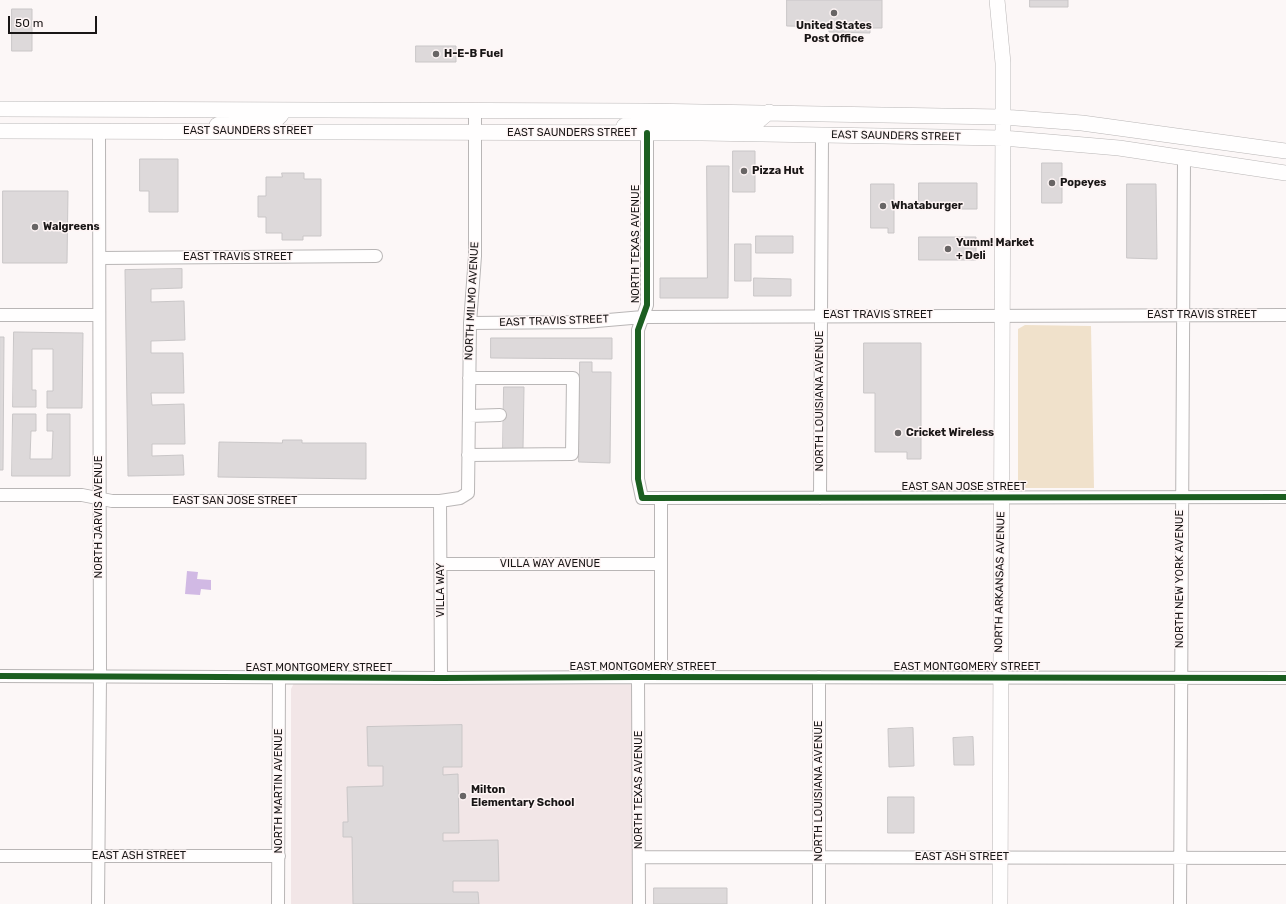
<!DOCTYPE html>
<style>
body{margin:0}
#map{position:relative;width:1286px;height:904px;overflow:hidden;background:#fcf7f7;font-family:Rubik,sans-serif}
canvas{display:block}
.scale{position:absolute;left:8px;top:16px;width:89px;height:18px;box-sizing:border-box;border:2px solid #191616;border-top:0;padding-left:5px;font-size:12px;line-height:14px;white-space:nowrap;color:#191616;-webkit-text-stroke:3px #fef5f5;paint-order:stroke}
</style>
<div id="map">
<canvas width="1286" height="904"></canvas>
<div class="scale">50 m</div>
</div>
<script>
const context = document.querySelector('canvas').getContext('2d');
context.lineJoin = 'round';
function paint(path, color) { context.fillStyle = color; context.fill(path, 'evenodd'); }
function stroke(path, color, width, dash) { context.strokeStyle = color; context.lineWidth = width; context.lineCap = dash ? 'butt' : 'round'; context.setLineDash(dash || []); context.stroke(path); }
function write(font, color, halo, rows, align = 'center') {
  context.font = font + ' Rubik,sans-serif'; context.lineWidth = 3; context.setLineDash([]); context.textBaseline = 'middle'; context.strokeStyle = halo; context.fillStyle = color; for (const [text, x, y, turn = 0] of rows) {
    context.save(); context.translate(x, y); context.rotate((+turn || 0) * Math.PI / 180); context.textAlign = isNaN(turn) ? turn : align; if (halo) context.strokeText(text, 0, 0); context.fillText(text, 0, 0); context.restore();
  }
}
paint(new Path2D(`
 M631 682 634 685V904H291V689L294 683Z`), '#f2e6e7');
paint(new Path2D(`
 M1025 325 1091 326 1094 488H1023L1018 482V329Z`), '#f0e1cb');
paint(new Path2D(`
 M187 571 198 572 197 579 211 580V590L201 589 200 595 185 594Z`), '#d1b9e4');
const building = new Path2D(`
 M787 0H882V28H870V33L829 32V27L787 26Z
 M1030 0H1068V7H1030Z
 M12 9H32V51H12Z
 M416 46H456V62H416Z
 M733 151H755V192H733Z
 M140 159H178V212H149V191H140Z
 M1042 163H1062V203H1042Z
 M707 166H729L728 298H660V278H707Z
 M282 173H304V179H321V236H303V240H282V233H266V217H258V196H266V177H282Z
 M919 183H977V209H919Z
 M871 184H894V233H888V228H871Z
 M1127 184H1156L1157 259 1127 258Z
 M3 191H68L67 263H3Z
 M756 236H793V253H756Z
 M919 237H976V260H919Z
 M735 244H751V281H735Z
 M182 269V288L151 289V302L184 301 185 340 151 341V353H183L184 393H151L152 405 184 404 185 444H152V456L183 455 184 475 128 476 125 270Z
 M754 278 791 279V296H754Z
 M14 332 83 333 82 408H47V391H53V349H32V390H36V407H13Z
 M0 337H4L3 470H0Z
 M491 338H612V359L491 358Z
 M864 343H921V459H907V452H875V393H864Z
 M580 362H592V372H611L610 463 579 462Z
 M504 387H524L523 449H503Z
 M13 414H36V431H31L30 459H52L53 431H47V414H70V476H12Z
 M283 440H302V443H366V479L218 477 219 442 282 443Z
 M462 725V767H443V775L458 774 459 833H443V841L498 840 499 881H453V892H478L479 904H353L352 837H343V822H348L347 787 383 786V766H368L367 727Z
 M913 728 914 766 889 767 888 729Z
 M973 737 974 765H954L953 738Z
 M888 797H914V833H888Z
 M654 888H727V904H654Z`);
paint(building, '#ddd9da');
stroke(building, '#c9c6c7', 1);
const minor = new Path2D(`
 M647 133V305L638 330V479L642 498 1286 497
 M100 258 376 256
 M0 315H99
 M470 323 585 322 643 317 1286 315
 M469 416 500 415
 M468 455 572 454 573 378H469
 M0 495H82L112 501H440L460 498 468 493 470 323 475 256V110
 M820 498 822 135
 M440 501 441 678
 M440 564H660
 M0 676 441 678 638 677 1286 678
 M638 677 639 904
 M661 677V498
 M819 677V904
 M0 856H279
 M639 857 1286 858
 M98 904 100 677 99 131
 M278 904 279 677
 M1180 904 1184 158`);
const major = new Path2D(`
 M997 0 1003 63V117L1000 904
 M0 109 642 111 1003 117 1082 123 1286 151
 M217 125 229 121 277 119 281 115
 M624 126 652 122 756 123 769 112
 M0 131 702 133 1003 138 1119 148 1286 173`);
stroke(minor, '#b9b6b6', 14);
stroke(major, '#b9b6b6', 16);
stroke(minor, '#fffefe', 12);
stroke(major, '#fffefe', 15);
stroke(new Path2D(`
 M647 133V305L638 330V479L642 498 1286 497
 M0 676 441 678 638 677 1286 678`), '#1b5e20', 6);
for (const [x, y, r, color] of [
 [834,13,4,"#686565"],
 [436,54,4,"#686565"],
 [744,171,4,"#686565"],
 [1052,183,4,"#686565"],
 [883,206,4,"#686565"],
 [35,227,4,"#686565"],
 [948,249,4,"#686565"],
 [898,433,4,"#686565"],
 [463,796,4,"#686565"]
]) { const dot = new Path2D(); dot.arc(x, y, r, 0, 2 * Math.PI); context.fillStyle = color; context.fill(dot); stroke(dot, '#fef5f5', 1.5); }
write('bold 11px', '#191616', '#fef5f5', [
 ["United States",834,26,"center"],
 ["Post Office",834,39,"center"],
 ["H-E-B Fuel",444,54],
 ["Pizza Hut",752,171],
 ["Popeyes",1060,183],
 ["Whataburger",891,206],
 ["Walgreens",43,227],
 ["Yumm! Market",956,243],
 ["+ Deli",956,256],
 ["Cricket Wireless",906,433],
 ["Milton",471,790],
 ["Elementary School",471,803]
], 'left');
write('11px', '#191616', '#fef5f5', [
 ["EAST SAUNDERS STREET",248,131],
 ["EAST SAUNDERS STREET",572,133],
 ["EAST SAUNDERS STREET",896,136,1],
 ["NORTH TEXAS AVENUE",636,244,-90],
 ["EAST TRAVIS STREET",238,257],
 ["NORTH MILMO AVENUE",472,301,-87],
 ["EAST TRAVIS STREET",878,315],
 ["EAST TRAVIS STREET",1202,315],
 ["EAST TRAVIS STREET",554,321,-2],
 ["NORTH LOUISIANA AVENUE",820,401,-90],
 ["EAST SAN JOSE STREET",964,487],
 ["EAST SAN JOSE STREET",235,501],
 ["NORTH JARVIS AVENUE",99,517,-90],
 ["VILLA WAY AVENUE",550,564],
 ["NORTH NEW YORK AVENUE",1180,579,-90],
 ["NORTH ARKANSAS AVENUE",1000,582,-89],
 ["VILLA WAY",441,590,-90],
 ["EAST MONTGOMERY STREET",643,667],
 ["EAST MONTGOMERY STREET",967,667],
 ["EAST MONTGOMERY STREET",319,668],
 ["NORTH TEXAS AVENUE",639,790,-90],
 ["NORTH MARTIN AVENUE",279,791,-90],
 ["NORTH LOUISIANA AVENUE",819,791,-90],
 ["EAST ASH STREET",139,856],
 ["EAST ASH STREET",962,857]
]);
</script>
